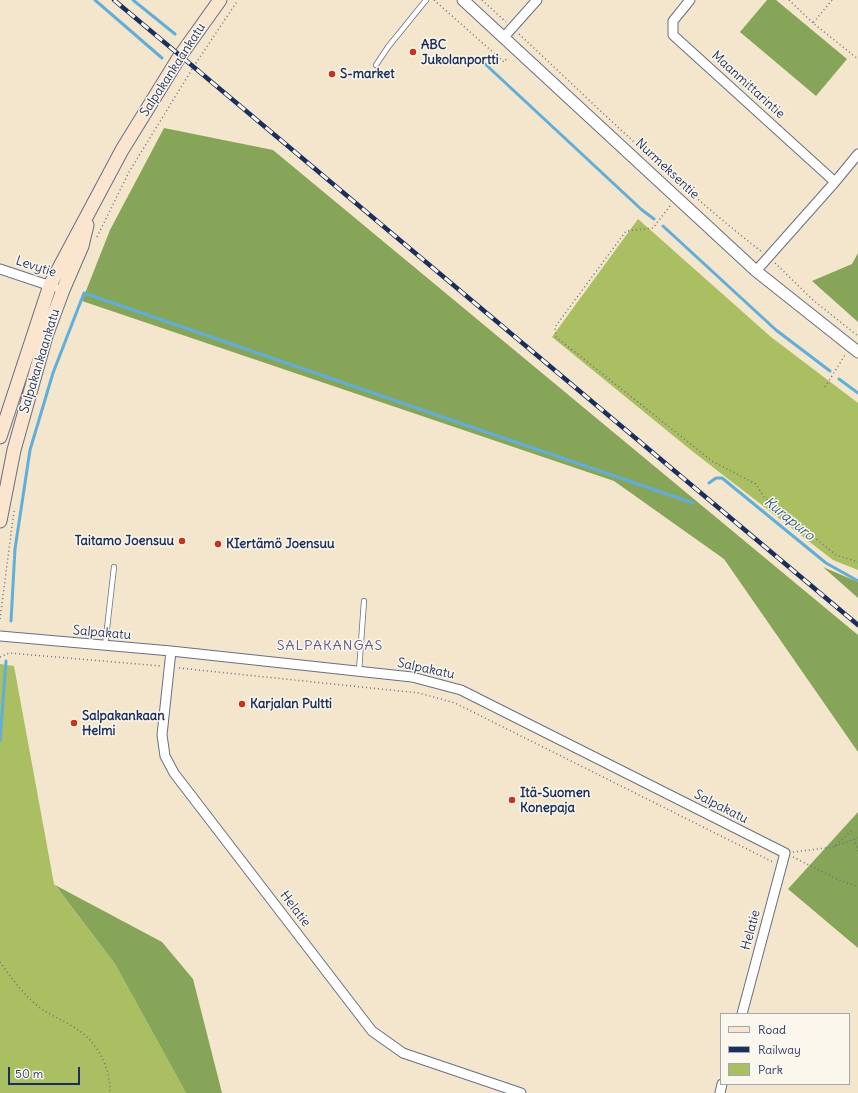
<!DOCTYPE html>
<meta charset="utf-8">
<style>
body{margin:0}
#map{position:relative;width:858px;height:1093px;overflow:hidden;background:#f4e6cc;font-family:Delius,sans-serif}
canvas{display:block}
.legend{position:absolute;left:720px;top:1013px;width:130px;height:72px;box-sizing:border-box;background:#fbf7ec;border:1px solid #a1a7b3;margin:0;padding:5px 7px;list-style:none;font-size:12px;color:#1b2f5e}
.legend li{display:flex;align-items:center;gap:8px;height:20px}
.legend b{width:20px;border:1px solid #a1a7b3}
.scale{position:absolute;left:8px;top:1067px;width:72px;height:18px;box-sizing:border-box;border:2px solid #1b2f5e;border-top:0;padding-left:5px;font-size:12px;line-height:14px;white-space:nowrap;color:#1b2f5e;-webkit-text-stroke:3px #fbf7ec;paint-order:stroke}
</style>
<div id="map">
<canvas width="858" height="1093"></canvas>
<ul class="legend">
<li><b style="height:5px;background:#fbe5cf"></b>Road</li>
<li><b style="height:5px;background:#1b2f5e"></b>Railway</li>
<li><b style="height:11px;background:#aabe62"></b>Park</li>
</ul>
<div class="scale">50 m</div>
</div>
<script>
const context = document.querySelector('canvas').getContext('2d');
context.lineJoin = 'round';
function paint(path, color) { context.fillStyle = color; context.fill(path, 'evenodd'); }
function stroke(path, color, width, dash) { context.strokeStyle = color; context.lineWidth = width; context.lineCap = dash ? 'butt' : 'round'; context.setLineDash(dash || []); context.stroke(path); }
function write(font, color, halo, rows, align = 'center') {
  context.font = font + ' Delius,sans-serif'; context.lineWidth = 3; context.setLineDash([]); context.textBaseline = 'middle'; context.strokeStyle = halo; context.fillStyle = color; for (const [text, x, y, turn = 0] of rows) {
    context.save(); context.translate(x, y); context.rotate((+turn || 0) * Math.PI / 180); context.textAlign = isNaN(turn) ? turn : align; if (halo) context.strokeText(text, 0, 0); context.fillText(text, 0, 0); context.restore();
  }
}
paint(new Path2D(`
 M638 219 771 337 858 403V570L833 560 692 451 552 337Z
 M0 664 14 666 54 884 115 964 186 1093H0Z`), '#aabe62');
paint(new Path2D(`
 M767 0H776L847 59 816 96 740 32Z
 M164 128 273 150 858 635V752L724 559 614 481 82 301 110 230Z
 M858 253V322L812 281 852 264Z
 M823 567 858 582V598Z
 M858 812V948L788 889Z
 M55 885 162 942 193 979 222 1093H186L115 964Z`), '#87a558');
stroke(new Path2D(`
 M95 0 162 58
 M133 0 175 34
 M483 62 642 210 654 219
 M663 226 776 330 830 371
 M839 379 858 393
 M709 483 716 478H722L826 563 858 581
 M11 621 15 549 30 450 53 373 84 293 451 420 693 503
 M0 741 6 661`), '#60aed9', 3);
const service = new Path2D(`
 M376 65 388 47 426 0
 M105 646 114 567
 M359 671 364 601`);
const minor = new Path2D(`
 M690 0 673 21V35L835 182
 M504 37 537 0
 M0 269 54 287
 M756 271 835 182 858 154
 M0 636 171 651 412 677 461 690 785 853 742 1014
 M171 651 162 735 165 756 174 773 372 1031 403 1053 521 1093
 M720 1093 722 1084`);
const tertiary = new Path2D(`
 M463 0 756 271 858 352`);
const secondary = new Path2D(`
 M0 437 50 285 122 150 180 56 220 0
 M0 521 14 450 46 336 63 290 82 246 87 225`);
stroke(service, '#676f84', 6);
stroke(minor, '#676f84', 11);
stroke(tertiary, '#676f84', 13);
stroke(secondary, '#676f84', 15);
stroke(new Path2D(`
 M434 0 504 62 508 57
 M482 0 506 22
 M789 0 813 23
 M832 0 813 23 858 59
 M519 34C598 108 676 185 762 252
 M670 206 653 228 626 231 555 327 556 337 712 461 756 484 763 496 836 555 858 562
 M97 237 129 172 194 66 238 0
 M775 263 813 300 858 336
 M825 387 845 355
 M0 619 14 511
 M0 657 9 653 161 666
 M179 668 419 693 455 703 773 862
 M854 839 858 851
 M835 846 858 838
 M793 852 834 847 853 829
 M793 857 839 880 858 887
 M0 962C12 979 26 998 43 1010 54 1017 67 1022 78 1030 98 1043 111 1069 110 1093`), '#676f84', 1.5, [1, 3]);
stroke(service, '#fff', 4.5);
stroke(minor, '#fff', 9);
stroke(tertiary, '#fff', 11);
stroke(secondary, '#fbe5cf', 13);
const rail = new Path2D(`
 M114 0 858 625`);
stroke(rail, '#1b2f5e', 4.5);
stroke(rail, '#fbf7ec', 3, [9]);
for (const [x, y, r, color] of [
 [413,52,4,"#c8321e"],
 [332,74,4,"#c8321e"],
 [182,541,4,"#c8321e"],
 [218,544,4,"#c8321e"],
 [242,704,4,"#c8321e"],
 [74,723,4,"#c8321e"],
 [512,800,4,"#c8321e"]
]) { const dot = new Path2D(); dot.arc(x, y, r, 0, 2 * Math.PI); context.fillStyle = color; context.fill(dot); stroke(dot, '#fbf7ec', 1.5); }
write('bold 13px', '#1b2f5e', '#fbf7ec', [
 ["ABC",421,45],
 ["Jukolanportti",421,60],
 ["S-market",340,74],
 ["Taitamo Joensuu",174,541,"right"],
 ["KIertämö Joensuu",226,544],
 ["Karjalan Pultti",250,704],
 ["Salpakankaan",82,716],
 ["Helmi",82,731],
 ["Itä-Suomen",520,793],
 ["Konepaja",520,808]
], 'left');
write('13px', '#1b2f5e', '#fbf7ec', [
 ["Salpakankaankatu",173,70,-57],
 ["Maanmittarintie",748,85,42],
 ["Nurmeksentie",667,169,43],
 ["Levytie",36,267,18],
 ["Salpakankaankatu",40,361,-73],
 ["Salpakatu",102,633,5],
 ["Salpakatu",426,669,12],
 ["Salpakatu",721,807,27],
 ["Helatie",295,909,53],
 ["Helatie",751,930,-75]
]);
write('italic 14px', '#335b89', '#fbf7ec', [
 ["Kurapuro",789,519,39]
]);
context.letterSpacing = '1px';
write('14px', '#605b90', '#fbf7ec', [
 ["SALPAKANGAS",330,646]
]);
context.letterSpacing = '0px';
</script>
